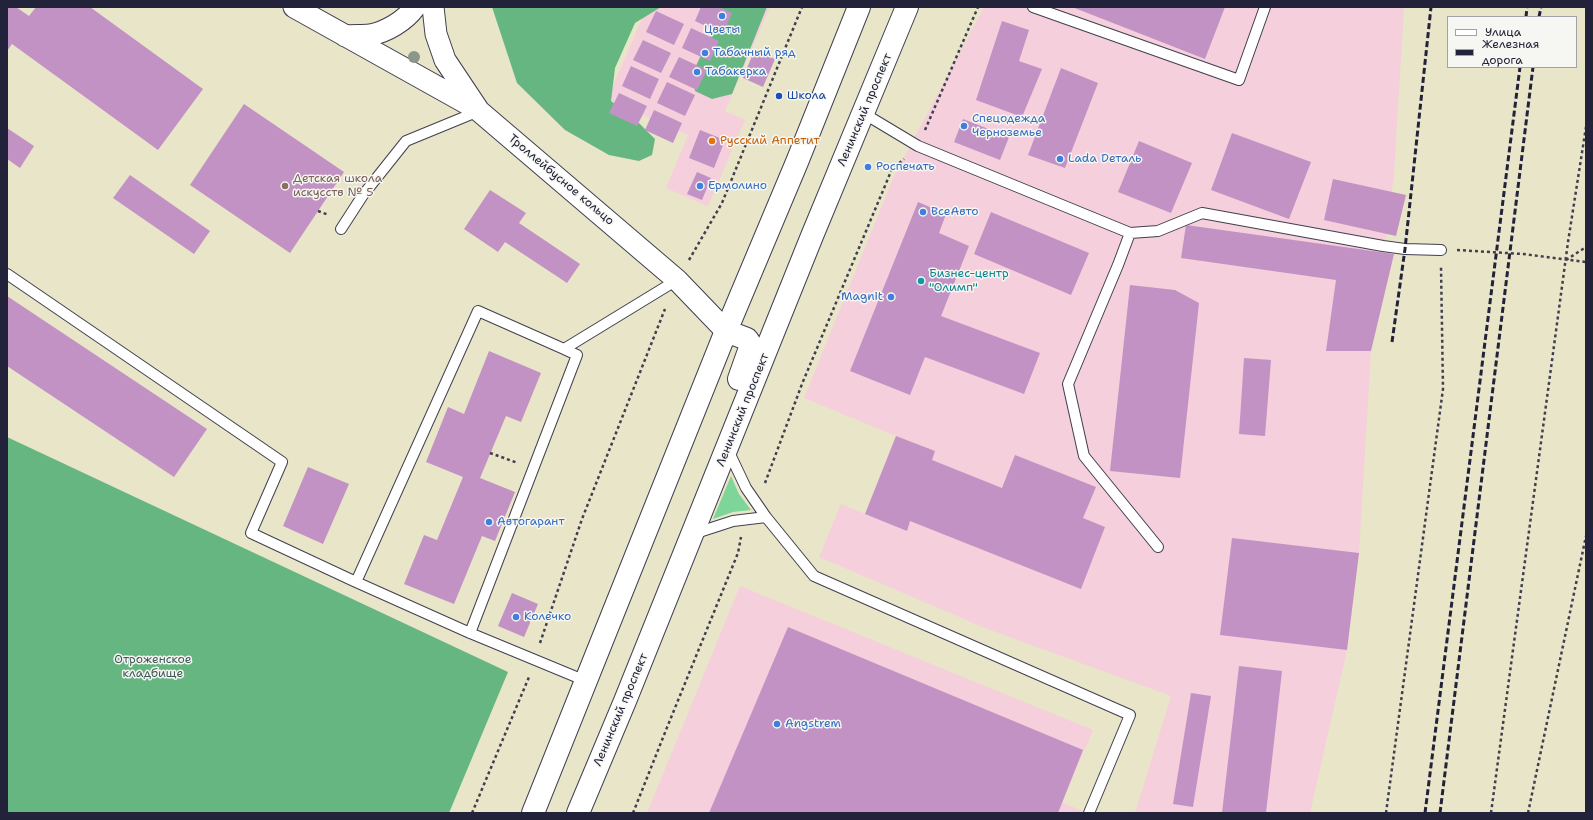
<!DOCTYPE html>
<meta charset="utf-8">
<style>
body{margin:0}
#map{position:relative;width:1593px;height:820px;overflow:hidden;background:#e9e5c8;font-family:"Shantell Sans",sans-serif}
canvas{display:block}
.frame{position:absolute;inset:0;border:8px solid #22223b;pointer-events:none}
.legend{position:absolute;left:1447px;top:16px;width:130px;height:52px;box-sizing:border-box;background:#f6f6f2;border:1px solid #a1a1a9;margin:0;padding:5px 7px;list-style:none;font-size:12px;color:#22223b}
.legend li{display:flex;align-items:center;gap:8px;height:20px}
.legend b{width:20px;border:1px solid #a1a1a9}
</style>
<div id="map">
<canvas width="1593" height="820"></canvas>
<div class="frame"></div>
<ul class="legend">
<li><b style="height:5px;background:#fff"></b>Улица</li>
<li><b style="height:5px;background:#22223b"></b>Железная дорога</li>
</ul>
</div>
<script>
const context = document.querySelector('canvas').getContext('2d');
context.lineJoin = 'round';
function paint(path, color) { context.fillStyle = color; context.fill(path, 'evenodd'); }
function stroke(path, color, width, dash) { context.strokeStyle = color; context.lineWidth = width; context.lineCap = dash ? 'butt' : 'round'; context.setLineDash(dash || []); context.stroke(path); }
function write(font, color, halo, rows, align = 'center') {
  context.font = font + ' "Shantell Sans",sans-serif'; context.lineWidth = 3; context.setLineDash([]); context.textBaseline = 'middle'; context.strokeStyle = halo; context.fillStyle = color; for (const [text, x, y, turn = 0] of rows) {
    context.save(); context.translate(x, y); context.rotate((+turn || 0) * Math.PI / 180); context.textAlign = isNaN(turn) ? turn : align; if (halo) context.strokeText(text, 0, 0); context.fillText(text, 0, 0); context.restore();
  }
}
paint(new Path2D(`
 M647 7H770L725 111 745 120 708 206 666 188 688 135 607 100Z
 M984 7H1404L1394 175 1371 351 1359 553 1347 650 1310 813H1135L1171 696 985 628 819 557 841 504 865 514 896 436 804 398 894 176Z
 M740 586 1093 730 1062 802 1086 813H647Z`), '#f5cfdb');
paint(new Path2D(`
 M731 476 739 494 751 510 733 512 713 519Z`), '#7ed59a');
paint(new Path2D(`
 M492 7H661L635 23 615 68 611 101 640 124 655 139 652 155 639 161 609 155 565 130 517 83Z
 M717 7H767L732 94 712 99 695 91 693 72 716 24Z
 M7 437 508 672 449 813H7Z`), '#66b682');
paint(new Path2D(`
 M7 7H16L29 16 36 7H90L203 89 158 150 12 44 7 51Z
 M701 7H719L732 13 723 34 695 21Z
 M1072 7H1225L1205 59Z
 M656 11 684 24 674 45 646 32Z
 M1002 21 1029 30 1019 61 1042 69 1022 117 976 100Z
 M691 28 719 41 710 61 682 48Z
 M643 40 671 53 661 73 633 60Z
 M754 51 775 59 763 87 743 78Z
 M679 57 707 70 697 90 669 77Z
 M631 66 659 79 650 99 622 86Z
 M1061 68 1098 83 1065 168 1028 155Z
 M667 82 695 95 685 116 657 103Z
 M619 93 647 106 637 126 609 113Z
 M244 104 344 172 290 253 190 185Z
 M654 110 682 123 673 143 645 130Z
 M963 119 1009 137 1000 160 954 142Z
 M7 128 34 146 20 168 7 159Z
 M700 130 725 140 714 168 689 158Z
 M1232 133 1311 162 1289 219 1211 190Z
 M1139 141 1192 163 1171 213 1118 192Z
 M697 172 711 178 702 200 687 194Z
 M130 175 210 231 194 254 113 198Z
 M1333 179 1406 195 1396 236 1324 220Z
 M490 190 526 213 519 223 580 264 567 283 505 242 498 252 464 229Z
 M918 202 946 214 939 233 969 246 941 316 1040 353 1024 394 925 357 910 395 850 371Z
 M991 212 1089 253 1071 295 974 254Z
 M1186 225 1394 254 1371 351H1326L1336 280 1181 258Z
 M1130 285 1175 290 1199 303 1180 478 1110 471Z
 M7 296 207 429 174 477 7 366Z
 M489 351 541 373 521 422 506 416 480 478 515 492 495 541 482 536 454 604 404 584 424 535 437 540 463 477 426 462 448 407 464 414Z
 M1244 358 1271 360 1265 436 1239 434Z
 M896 436 935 451 932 460 1002 488 1015 455 1096 487 1083 518 1105 527 1081 589 910 521 907 531 865 514Z
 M308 467 349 484 323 544 283 526Z
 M1232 538 1359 553 1347 650 1220 635Z
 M512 593 538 604 524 637 498 626Z
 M788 627 1083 750 1058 813H709Z
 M1239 666 1282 671 1266 813H1222Z
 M1191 693 1211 696 1193 807 1173 804Z`), '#c292c5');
const lane = new Path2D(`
 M1033 7 1239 80 1265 7
 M863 113 918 146 1130 233 1158 231 1202 213 1383 246 1405 249 1441 250
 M341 229 363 195 406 141 479 111
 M1130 233 1118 265 1068 384 1084 456 1158 547
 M7 274 282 462 251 533 356 582 478 311 564 349 677 280
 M728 450 746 488 766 517 814 576 1130 715 1089 813
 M693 534 733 521 766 517
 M356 582 470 633 586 681
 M470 633 577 355 564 349`);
const street = new Path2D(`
 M294 7 475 108
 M433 7 436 34 445 60 479 111 677 280 726 331
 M345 36C353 35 362 36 370 35 386 32 405 21 415 7`);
const secondary = new Path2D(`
 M726 331 747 339 751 345 739 379
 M533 813 726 331 797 162 859 7
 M578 813 625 701 812 236 907 7`);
stroke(lane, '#403f50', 12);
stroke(street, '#403f50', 23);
stroke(secondary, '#403f50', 24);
stroke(new Path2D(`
 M925 130 978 7
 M318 211 329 215
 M1457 250 1523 254 1586 262
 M689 260 722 203 802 7
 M1566 260 1586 247
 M490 453 518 463
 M765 483 802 384 892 169 904 159
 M540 643 582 519 665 309
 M472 813 529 677
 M633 813 666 730 738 553 741 537
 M1386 813 1443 389 1441 267
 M1491 813 1568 242 1586 127
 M1528 813 1586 536`), '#403f50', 2.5, [3, 3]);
stroke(lane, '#fff', 10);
stroke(street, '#fff', 21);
stroke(secondary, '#fff', 22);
stroke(new Path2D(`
 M1526 17 1527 7
 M1539 17 1541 7
 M1392 342 1405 249 1431 7
 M1425 813 1520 67
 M1440 813 1533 67`), '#22223b', 3, [6, 3]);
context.fillStyle = '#8b978a';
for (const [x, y] of [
 [414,57]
]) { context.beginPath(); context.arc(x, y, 6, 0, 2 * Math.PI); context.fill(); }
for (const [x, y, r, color] of [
 [722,16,4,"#3f7fe0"],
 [705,53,4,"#3f7fe0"],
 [697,72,4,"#3f7fe0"],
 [779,96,4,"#1a4fb4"],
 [964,126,4,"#3f7fe0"],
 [712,141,4,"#e8710a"],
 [1060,159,4,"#3f7fe0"],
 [868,167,4,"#3f7fe0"],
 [285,186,4,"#8d6e63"],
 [700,186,4,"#3f7fe0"],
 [923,212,4,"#3f7fe0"],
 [921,281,4,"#0f9aa8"],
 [891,297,4,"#3f7fe0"],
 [489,522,4,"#3f7fe0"],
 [516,617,4,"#3f7fe0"],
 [777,724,4,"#3f7fe0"]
]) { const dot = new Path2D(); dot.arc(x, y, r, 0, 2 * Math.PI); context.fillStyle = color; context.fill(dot); stroke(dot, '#f6f6f2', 1.5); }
write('12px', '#366cbe', '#f6f6f2', [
 ["Цветы",722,30,"center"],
 ["Табачный ряд",713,53],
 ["Табакерка",705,72],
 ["Спецодежда",972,119],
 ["Черноземье",972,133],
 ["Lada Dеталь",1068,159],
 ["Роспечать",876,167],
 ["Ермолино",708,186],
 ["ВсеАвто",931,212],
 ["Magnit",883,297,"right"],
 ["Автогарант",497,522],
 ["Колечко",524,617],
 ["Angstrem",785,724]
], 'left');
write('12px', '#164399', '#f6f6f2', [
 ["Школа",787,96]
], 'left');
write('12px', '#22223b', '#f6f6f2', [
 ["Ленинский проспект",865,110,-67],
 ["Троллейбусное кольцо",561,180,40],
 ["Ленинский проспект",743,410,-68],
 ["Ленинский проспект",621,710,-67]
]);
write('12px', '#c56008', '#f6f6f2', [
 ["Русский Аппетит",720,141]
], 'left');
write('12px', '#785e54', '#f6f6f2', [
 ["Детская школа",293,179],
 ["искусств № 5",293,193]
], 'left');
write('12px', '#0d838f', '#f6f6f2', [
 ["Бизнес-центр",929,274],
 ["\"Олимп\"",929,288]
], 'left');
write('12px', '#3e5858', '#f6f6f2', [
 ["Отроженское",153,660],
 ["кладбище",153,674]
]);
</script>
